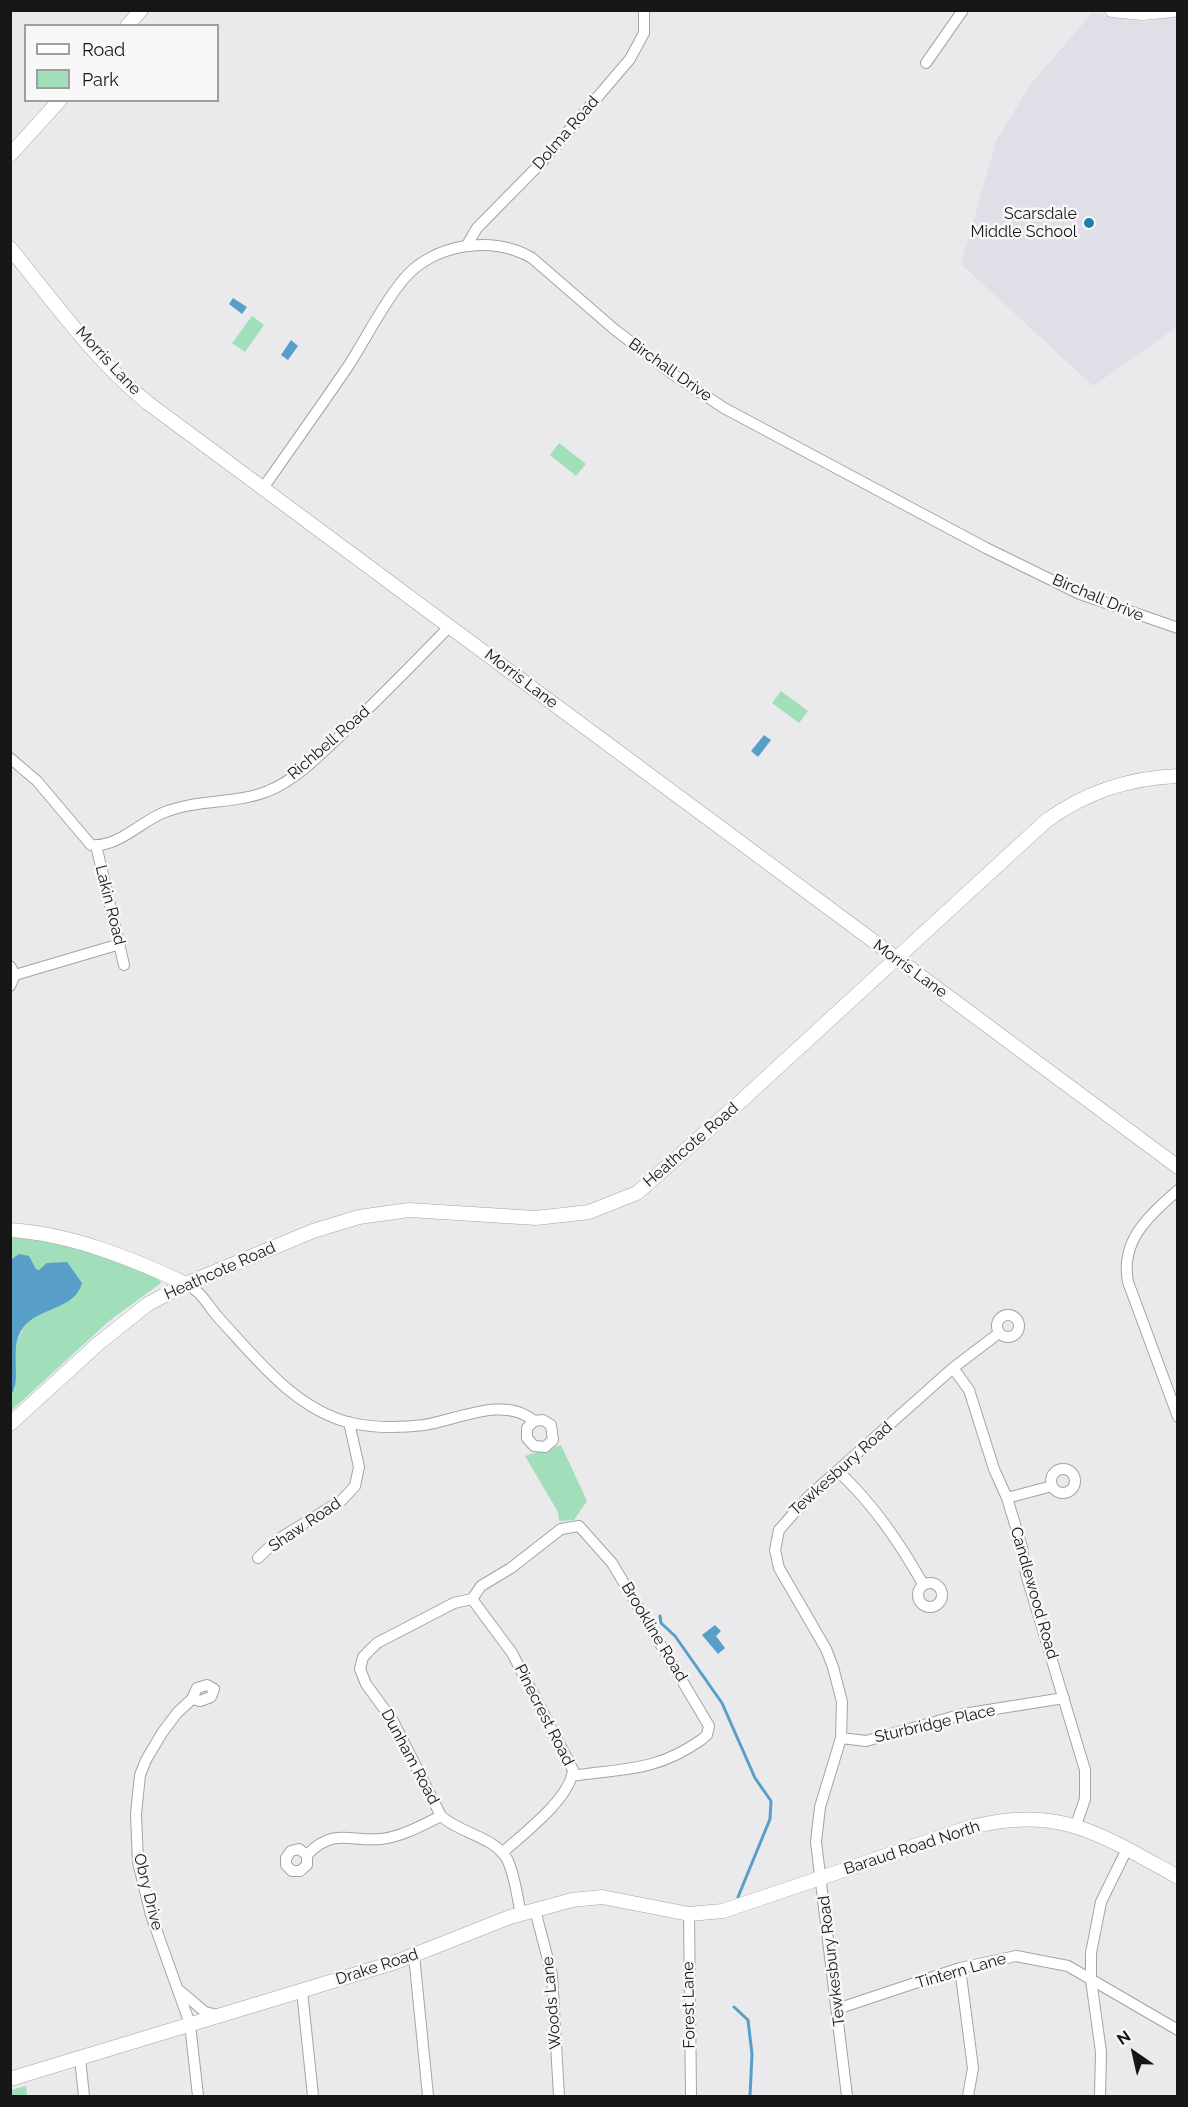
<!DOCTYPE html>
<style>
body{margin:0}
#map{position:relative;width:1188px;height:2107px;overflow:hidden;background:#eaeaec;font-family:Raleway,sans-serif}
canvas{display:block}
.frame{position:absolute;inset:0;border:12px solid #171617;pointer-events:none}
.legend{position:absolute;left:24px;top:24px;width:195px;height:78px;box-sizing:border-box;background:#f8f8f9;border:2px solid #9e9e9f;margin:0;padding:8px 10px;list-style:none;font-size:18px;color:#171617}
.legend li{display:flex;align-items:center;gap:12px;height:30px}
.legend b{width:30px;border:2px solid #9e9e9f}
.north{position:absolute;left:1104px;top:2023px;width:60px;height:60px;-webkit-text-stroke:4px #f8f8f9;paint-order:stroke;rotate:326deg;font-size:16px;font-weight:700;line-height:24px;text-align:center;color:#171617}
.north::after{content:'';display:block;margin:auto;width:21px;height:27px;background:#171617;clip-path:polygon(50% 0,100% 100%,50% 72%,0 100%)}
</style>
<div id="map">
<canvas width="1188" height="2107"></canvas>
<div class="frame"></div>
<ul class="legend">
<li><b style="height:8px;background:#fff"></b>Road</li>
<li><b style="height:16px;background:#a1deba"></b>Park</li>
</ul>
<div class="north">N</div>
</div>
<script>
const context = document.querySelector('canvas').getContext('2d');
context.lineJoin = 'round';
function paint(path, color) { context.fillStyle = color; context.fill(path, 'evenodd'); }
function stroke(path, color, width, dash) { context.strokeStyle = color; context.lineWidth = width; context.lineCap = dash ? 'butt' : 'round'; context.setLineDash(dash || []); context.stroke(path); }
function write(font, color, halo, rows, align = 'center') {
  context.font = font + ' Raleway,sans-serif'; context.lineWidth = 5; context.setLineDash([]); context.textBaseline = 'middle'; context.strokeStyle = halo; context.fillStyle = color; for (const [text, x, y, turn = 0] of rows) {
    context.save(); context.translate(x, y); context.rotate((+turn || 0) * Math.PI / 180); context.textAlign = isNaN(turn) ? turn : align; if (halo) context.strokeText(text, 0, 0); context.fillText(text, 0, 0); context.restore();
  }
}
paint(new Path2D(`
 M1092 13 1146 22 1177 16V327L1093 386 961 264 996 141 1030 85Z`), '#dfdfe8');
paint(new Path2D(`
 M252 316 264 325 245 352 232 343Z
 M559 443 586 464 576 476 550 455Z
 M781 691 808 711 799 723 772 703Z
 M11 1237C61 1239 110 1260 157 1277L161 1283 109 1321 11 1411V1392L15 1390C13 1367 12 1330 35 1317 48 1310 61 1306 73 1298L46 1265 40 1270 36 1269 32 1263 19 1254 11 1260Z
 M561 1445 587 1501 574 1520 559 1521 558 1512 525 1456Z
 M26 2086 27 2096H11V2090Z`), '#a1deba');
paint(new Path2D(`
 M233 298 247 307 242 314 229 304Z
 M291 340 298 346 288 360 281 355Z
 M764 735 771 740 758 757 751 751Z
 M19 1254 29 1256 36 1269 39 1270 47 1263 67 1262 82 1283C75 1310 38 1307 23 1328 9 1346 21 1376 13 1392H10V1260Z
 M715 1625 721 1631 716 1636 725 1648 718 1654 702 1635Z`), '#579fc9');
stroke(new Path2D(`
 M660 1616 661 1623 675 1636 722 1703 755 1778 771 1801 770 1819 738 1897
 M734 2007 748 2020 752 2054 750 2096`), '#579fc9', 3);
const minor = new Path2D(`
 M926 63 963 10
 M467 245 477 228 542 162 630 59 644 33V10
 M263 488C292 447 321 406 349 365 367 337 382 305 403 280 432 244 492 234 532 258L614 329 671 373 724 408 986 548 1080 594 1178 628
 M10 758 37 781 91 845C118 848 141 821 165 812 198 799 237 804 268 791 296 780 322 753 343 733 380 698 415 662 450 626
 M96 845 124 965
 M10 966 15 975 10 986
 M15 975 120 944
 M1178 1190C1149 1216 1120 1240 1128 1282L1178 1417
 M186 1284C201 1291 207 1304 217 1316 255 1357 294 1409 351 1423 375 1428 400 1428 424 1425 457 1420 505 1395 534 1421L543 1420 551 1425 553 1440 545 1447 534 1446 527 1438V1428L534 1421
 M997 1326a11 11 0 1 1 22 0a11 11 0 1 1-22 0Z
 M953 1368 969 1390 994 1469 1007 1498 1022 1547 1026 1574 1085 1770V1799L1076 1825
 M1051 1481a12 12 0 1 1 24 0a12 12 0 1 1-24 0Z
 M838 1471C874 1505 899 1542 923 1584
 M1007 1498 1052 1486
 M258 1558 277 1540 342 1500 355 1486 359 1467 349 1422
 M918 1595a12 12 0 1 1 24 0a12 12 0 1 1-24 0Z
 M472 1599 481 1586 511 1568 561 1529 579 1526 612 1563 709 1726 707 1735 701 1740C655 1772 625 1768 572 1776
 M472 1599 454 1603 377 1643 363 1657 360 1669 366 1684 393 1721 441 1816C459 1833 495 1837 507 1859 515 1875 517 1897 521 1914
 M472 1599 512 1653 573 1770C570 1799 523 1834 502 1853
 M192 1699 200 1701 211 1697 214 1689 207 1685 197 1688 192 1699 177 1713 162 1733 146 1760 140 1775 136 1814 138 1862 151 1915 190 2024 198 2096
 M841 1738 866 1741 963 1714 1064 1698
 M307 1855 299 1849 291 1851 286 1858V1865L292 1871H300L307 1865V1855C333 1827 350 1842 381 1839 401 1837 423 1825 441 1816
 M535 1910 552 1975 559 2096
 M689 1914 691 2096
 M414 1955 428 2096
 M960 1968 973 2068 968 2096
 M179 1990 205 2012 218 2015
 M302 1991 313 2096
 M837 2009 960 1968 1016 1956 1068 1966 1178 2030
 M80 2058 84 2096
 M847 2096 816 1842 820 1807 841 1738 842 1702 833 1667 826 1649 779 1568 775 1550 779 1530 809 1496 953 1368 999 1333
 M1100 2096 1101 2052 1091 1980V1953L1101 1902 1127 1849`);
const tertiary = new Path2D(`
 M1112 10 1142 13 1173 10
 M127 26 141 10
 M10 155 60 100
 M10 248C53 301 95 360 148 403L1178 1167
 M10 1230C71 1234 131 1258 186 1284
 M10 1424 99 1343 148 1304 186 1284 313 1231 359 1217 409 1210 536 1218 589 1212 637 1193 740 1102 1046 821C1086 792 1128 778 1178 776
 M10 2079 396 1962 510 1917 572 1900 602 1897 689 1914 723 1911 968 1828C1058 1803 1102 1835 1178 1877`);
stroke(minor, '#a4a4a5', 12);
stroke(tertiary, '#a4a4a5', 15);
stroke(minor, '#fff', 10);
stroke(tertiary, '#fff', 14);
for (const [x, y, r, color] of [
 [1089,223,6,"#1c80ab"]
]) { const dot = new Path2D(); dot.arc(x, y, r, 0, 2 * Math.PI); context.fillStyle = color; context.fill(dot); stroke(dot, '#f8f8f9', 2); }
write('16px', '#171617', '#f8f8f9', [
 ["Dolma Road",566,133,-49],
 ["Morris Lane",108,361,47],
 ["Birchall Drive",670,370,35],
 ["Birchall Drive",1098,598,23],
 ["Morris Lane",521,679,37],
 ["Richbell Road",329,743,-41],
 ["Lakin Road",110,905,76],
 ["Morris Lane",910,969,36],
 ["Heathcote Road",691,1145,-41],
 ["Heathcote Road",220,1271,-24],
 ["Tewkesbury Road",841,1469,-42],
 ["Shaw Road",305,1525,-34],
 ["Candlewood Road",1034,1593,74],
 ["Brookline Road",654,1632,59],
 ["Pinecrest Road",544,1715,63],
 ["Sturbridge Place",935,1724,-13],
 ["Dunham Road",410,1757,62],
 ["Baraud Road North",912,1848,-18],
 ["Obry Drive",148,1892,76],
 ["Tewkesbury Road",832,1961,-97],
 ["Drake Road",377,1967,-18],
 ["Tintern Lane",961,1971,-16],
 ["Woods Lane",552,2003,-95],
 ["Forest Lane",689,2005,-91]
]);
write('16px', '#171617', '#f8f8f9', [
 ["Scarsdale",1077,214],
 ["Middle School",1077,232]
], 'right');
</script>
